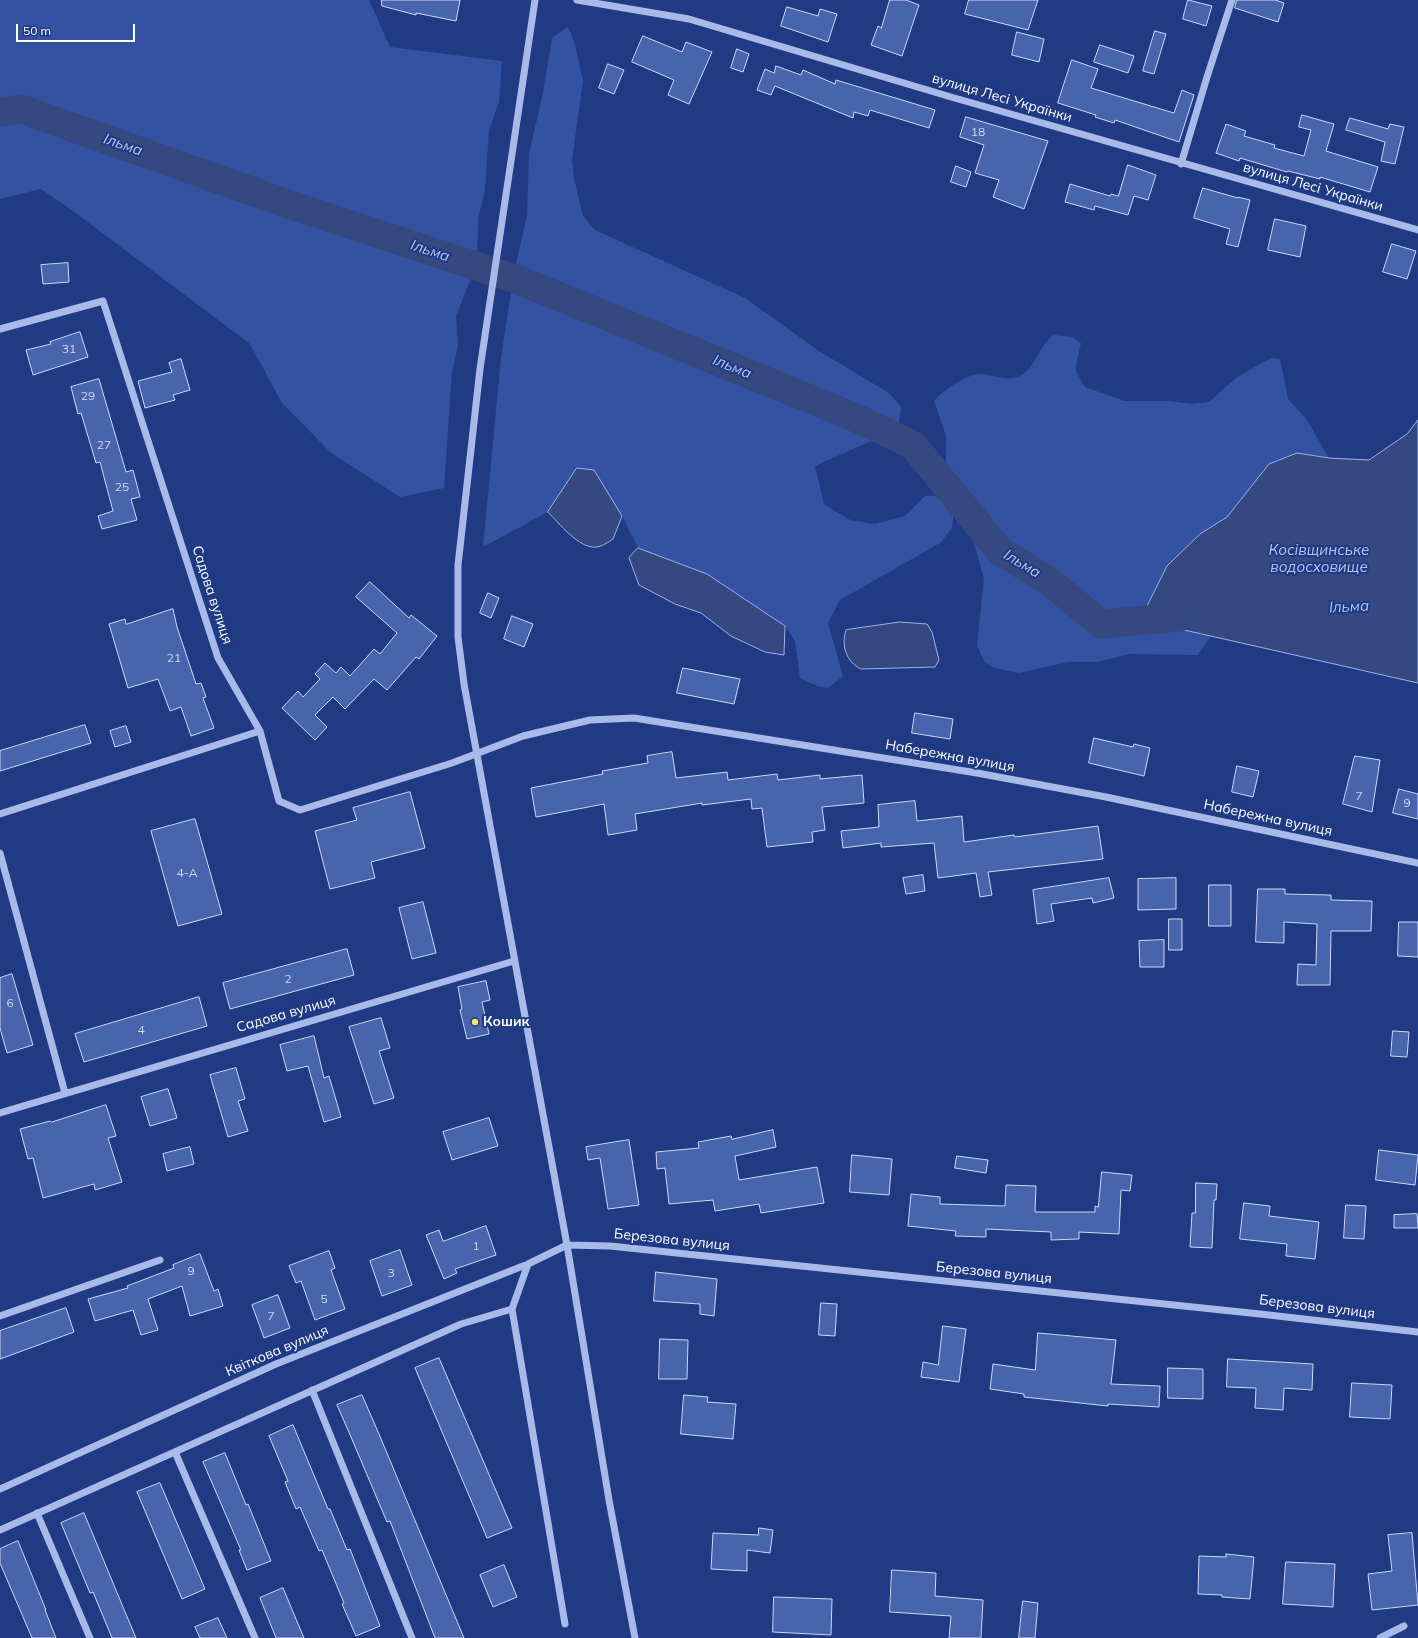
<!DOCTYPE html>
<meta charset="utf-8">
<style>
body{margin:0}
#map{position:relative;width:1418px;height:1638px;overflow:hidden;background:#203a84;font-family:Mulish,sans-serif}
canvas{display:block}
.scale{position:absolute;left:16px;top:24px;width:119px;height:18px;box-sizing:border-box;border:2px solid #fff;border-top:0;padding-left:5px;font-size:12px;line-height:14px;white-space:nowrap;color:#fff;-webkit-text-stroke:3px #203a84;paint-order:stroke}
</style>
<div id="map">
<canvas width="1418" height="1638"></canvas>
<div class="scale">50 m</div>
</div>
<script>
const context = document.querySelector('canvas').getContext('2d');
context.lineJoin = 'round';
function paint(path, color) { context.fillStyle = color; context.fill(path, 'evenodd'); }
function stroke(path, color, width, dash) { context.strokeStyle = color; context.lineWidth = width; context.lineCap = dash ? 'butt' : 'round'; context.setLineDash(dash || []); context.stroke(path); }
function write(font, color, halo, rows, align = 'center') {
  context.font = font + ' Mulish,sans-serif'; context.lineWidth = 4; context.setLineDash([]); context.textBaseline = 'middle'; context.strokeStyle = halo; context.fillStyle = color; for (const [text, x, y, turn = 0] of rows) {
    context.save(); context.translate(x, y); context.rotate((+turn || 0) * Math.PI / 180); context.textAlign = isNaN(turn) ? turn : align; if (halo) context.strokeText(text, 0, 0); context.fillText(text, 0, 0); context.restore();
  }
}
paint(new Path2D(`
 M0 0H369L390 47 502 61 499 102 489 130 485 190 478 219 477 263 456 316 458 345 452 372 444 488 400 497 330 452 282 403 250 344 69 208 41 189 0 199Z
 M568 27 575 44 583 81 572 160 574 178 583 216 595 230 745 298 819 351 889 393 901 407 898 429 815 466 824 504 850 520 875 524 905 516 925 496H945L954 511 952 528 940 543 840 600 828 623 843 676 828 688 817 686 800 678 795 641 785 626 707 574 638 548 622 516 577 468 548 512 483 547 501 358 514 272 527 216 529 154 542 97 552 38Z
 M1054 335 1072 337 1081 343 1075 370 1085 387 1124 401H1171L1190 404 1209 402 1237 377 1271 358 1280 359 1288 399 1307 420 1329 458 1297 453 1269 464 1227 517 1200 534 1140 620 1211 636 1198 655 1129 654 1098 662H1068L1019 673 992 667 984 661 977 646 984 578 955 480 946 463V436L934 401C941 391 969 373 981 374 995 375 1006 382 1020 376 1036 368 1039 344 1054 335Z`), '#3353a2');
const water = new Path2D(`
 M1418 420V683L1140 620 1167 566 1200 534 1227 517 1269 464 1297 453 1329 458 1369 460 1407 434Z
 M577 468 594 470 622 516 613 539C609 542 601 547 596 547 579 549 559 523 548 512Z
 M638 548 707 574 785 626 784 655 765 652 731 636 701 613 675 604 639 585 629 558Z
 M900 622 927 624 932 632 939 660 935 667 861 669C846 662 841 645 846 630Z`);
paint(water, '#354980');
stroke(water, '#9bb3eb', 1);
stroke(new Path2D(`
 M0 112 21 109 285 203 521 281 854 417 913 445 1000 551 1050 582 1101 624 1180 617`), '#354980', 29);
const building = new Path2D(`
 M382 0H460L456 21 416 13V15L382 6Z
 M890 0H906L919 5 902 56 871 45 878 26 881 28Z
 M969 0H1038L1028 30 965 14Z
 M1188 0 1212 6 1206 26 1183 19Z
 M1237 0H1275L1284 3 1278 22 1235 8Z
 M787 7 818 16 820 9 837 14 828 42 781 26Z
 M1155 31 1166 34 1154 74 1143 71Z
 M1017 32 1044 39 1039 62 1012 55Z
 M643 36 682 52 686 42 712 52 689 104 668 95 674 80 632 62Z
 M1100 45 1134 56 1128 73 1094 62Z
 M737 49 749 54 743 72 731 68Z
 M1072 60 1098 69 1091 88 1174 113 1182 90 1194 95 1179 142 1115 120 1114 123 1095 117 1096 115 1058 103Z
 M608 64 624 70 614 94 599 88Z
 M776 66 801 75 803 70 835 84 836 80 935 110 929 128 870 110 868 116 854 112 853 118 775 86 771 95 757 90 765 69 774 73Z
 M1302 115 1334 124 1326 151 1378 167 1370 192 1320 177V179L1288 171 1287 172 1240 158 1239 161 1216 153 1226 124 1246 131 1244 136 1275 145 1274 148 1304 156 1311 130 1299 127Z
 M966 117 1048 141 1024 209 993 197 999 180 975 173 984 145 960 137Z
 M1350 118 1388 129 1390 124 1404 127 1395 164 1381 161 1385 142 1346 130Z
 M1128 165 1156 175 1148 200 1134 196 1128 215 1095 206 1094 210 1065 202 1070 184 1110 196 1111 194 1118 196Z
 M956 166 971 172 966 187 951 182Z
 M1203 188 1238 198V197L1250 200 1238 247 1226 244 1230 229 1194 218Z
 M1275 219 1306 226 1300 257 1268 250Z
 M1392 244 1416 251 1407 279 1383 272Z
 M68 263 69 282 43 284 41 265Z
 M80 332 88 357 33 375 26 350 51 344 50 342Z
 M181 359 190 390 173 395 175 400 145 408 138 381 172 372 169 363Z
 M99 379 126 472 133 470 140 497 131 499 137 520 102 529 98 516 113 511 100 462 96 463 81 413 78 414 71 387Z
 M370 582 409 618 411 615 437 636 419 659 416 657 387 690 374 679 345 709 333 697 315 715 327 727 315 740 282 708 298 691 303 697 320 679 315 674 325 663 336 673 341 667 350 676 374 649 380 654 397 633 356 597Z
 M488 593 499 598 491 618 480 613Z
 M173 609 177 627 196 684 201 683 206 697 203 698 214 728 191 736 181 707 170 711 158 679 128 688 109 624 125 619 126 624Z
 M512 616 533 624 524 647 504 639Z
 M683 668 740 679 734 704 677 693Z
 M915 713 953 719 950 739 912 733Z
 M85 725 91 743 0 771V751Z
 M126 726 131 742 115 747 110 731Z
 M1094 738 1133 747 1134 744 1150 748 1144 776 1089 763Z
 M672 752 676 778 727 772 728 780 777 774 778 780 820 775V779L862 775 864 803 822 807 825 830 812 832 813 842 767 847 762 808 752 809 751 799 702 805V803L635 814 637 830 608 835 604 804 536 817 531 788 603 774 602 771 648 763 647 756Z
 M1355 756 1380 760 1372 812 1343 804Z
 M1237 766 1259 771 1253 797 1232 792Z
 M1399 789 1418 794V819L1393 813Z
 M410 792 425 848 371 862 375 878 330 889 315 831 357 820 353 808Z
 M915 801 917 821 962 816 964 842 1014 835 1015 837 1098 826 1103 859 988 872 992 895 980 897 976 873 938 878 934 843 881 847V843L843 848 841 831 879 827 878 805Z
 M195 819 222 914 178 926 151 831Z
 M923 875 925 891 906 894 903 878Z
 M1109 878 1114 898 1093 903 1092 898 1051 904 1054 921 1037 924 1033 890Z
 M1176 878V909L1138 910V879Z
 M1209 885H1231V926H1209Z
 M1258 889H1285V894L1331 895V900L1372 901 1371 931H1331L1330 985H1297L1298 964 1316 965 1317 924 1284 922V943L1256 942Z
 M423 902 436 953 412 959 399 908Z
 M1169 919H1182V950H1169Z
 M1399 922H1418V957L1398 956Z
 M1164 940V967H1140L1139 941Z
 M347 949 354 975 230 1009 223 983Z
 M12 974 33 1045 7 1053 0 1028V978Z
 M486 981 490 1000 482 1002 489 1034 467 1039 460 1010 462 1009 458 987Z
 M199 997 207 1026 84 1062 75 1034Z
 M381 1018 390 1048 379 1051 394 1098 374 1104 349 1027Z
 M1393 1031 1409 1032 1407 1057 1391 1056Z
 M314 1036 324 1078 329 1076 341 1117 324 1122 308 1066 287 1071 280 1045Z
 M236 1068 245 1099 238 1101 248 1131 228 1137 210 1075Z
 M168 1089 177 1118 150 1126 141 1097Z
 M106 1105 116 1136 108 1138 122 1182 95 1190 94 1184 43 1198 33 1158 28 1159 20 1129 50 1121 51 1122Z
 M489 1118 498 1146 452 1160 443 1132Z
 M773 1130 776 1147 735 1156 739 1180 817 1167 824 1203 761 1213 759 1204 715 1211 713 1200 669 1204 665 1168 657 1169 656 1152 699 1148 698 1142 731 1136 732 1139Z
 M629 1140 639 1205 608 1209 600 1158 588 1160 586 1147Z
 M190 1147 194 1164 167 1171 163 1154Z
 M1379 1150 1418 1155 1415 1185 1376 1180Z
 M852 1155 892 1159 889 1195 850 1192Z
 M957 1156 988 1160 986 1173 955 1168Z
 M1102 1172 1132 1175 1130 1191 1121 1190 1119 1234 1079 1232V1239L1051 1240V1232L986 1229V1237L955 1236 956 1231 908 1226 911 1194 940 1197V1204L1005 1206 1006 1185 1036 1186 1035 1212H1095V1206L1098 1207Z
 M1196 1183 1217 1184 1216 1200H1214L1212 1248 1190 1247 1192 1213H1195Z
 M1244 1203 1270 1206 1269 1216 1319 1222 1315 1259 1286 1256 1287 1244 1240 1239Z
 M1346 1205 1366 1206 1364 1239 1344 1238Z
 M1417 1214 1418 1228H1394V1215Z
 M486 1226 496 1255 455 1269 457 1273 444 1279 426 1235 439 1230 443 1241Z
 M400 1250 412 1285 382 1296 370 1261Z
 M329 1251 335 1268 331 1270 345 1309 315 1320 301 1281 296 1283 289 1266Z
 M200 1254 214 1291 218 1289 223 1306 190 1316 182 1286 148 1299 158 1330 141 1335 133 1310 95 1321 88 1299 128 1288 127 1286 174 1268 173 1265Z
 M656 1272 717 1279 714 1316 700 1314V1304L654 1301Z
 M278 1295 290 1328 264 1338 252 1305Z
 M821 1303 837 1304 835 1336 819 1335Z
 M66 1308 74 1332 0 1359V1331Z
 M943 1326 966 1329 959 1382 921 1377 923 1362 938 1365Z
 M1038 1333 1116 1340 1111 1384 1160 1386 1159 1407 1108 1404V1406L1024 1397V1394L990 1389 993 1364 1035 1370Z
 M660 1339 688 1340 687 1379H659Z
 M439 1358 512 1528 487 1538 415 1368Z
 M1228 1359 1313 1364 1312 1390 1284 1388 1283 1410 1255 1408 1256 1388 1227 1387Z
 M1168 1368 1203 1369V1399L1168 1398Z
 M1352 1383 1392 1385 1390 1419 1350 1417Z
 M362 1395 379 1434 464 1638H435L390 1521 387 1522 351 1437 337 1405Z
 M684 1395 708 1397 707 1402 736 1404 733 1439 681 1434Z
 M293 1425 328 1509H330L347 1550 350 1549 380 1626 356 1636 342 1604 344 1603 322 1550 319 1551 300 1507 296 1509 285 1482 288 1481 269 1436Z
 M225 1453 246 1505 248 1504 271 1561 247 1570 239 1550H241L203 1462Z
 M160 1483 205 1589 182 1599 137 1492Z
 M84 1513 118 1595 136 1638H112L93 1592 90 1593 61 1523Z
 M759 1528 773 1530 770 1553 747 1550V1571L711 1569 713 1533 758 1535Z
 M1412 1533 1418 1605 1372 1610 1368 1574 1392 1571 1388 1535Z
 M18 1541 46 1610H45L56 1638H32L0 1563V1549Z
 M1226 1554 1254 1557 1250 1599 1222 1597V1595L1198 1594 1199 1556 1226 1557Z
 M1286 1562 1335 1564 1333 1607 1283 1604Z
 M504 1565 517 1597 493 1607 480 1575Z
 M892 1570 936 1573 935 1596 983 1600 981 1638H949L951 1616 890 1612Z
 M283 1588 304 1638H276L260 1598Z
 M774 1597 832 1599 831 1635 773 1632Z
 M1023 1601 1038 1603 1035 1638H1019Z
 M218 1618 227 1638H200L195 1627Z`);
paint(building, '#4864ad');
stroke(building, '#ccd8f7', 1);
stroke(new Path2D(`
 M535 0 480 369 458 565V637L464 684 567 1245 609 1500 635 1638
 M577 0 689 19 951 97 1418 230
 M1181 164 1207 77 1232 0
 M0 329 103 301 218 658 260 731 0 814
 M260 731 279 801 300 810 452 763 523 736 590 720 634 718 977 773 1106 797 1418 863
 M0 853 65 1093
 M0 1113 514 961
 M528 1264 512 1309 565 1624
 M0 1316 160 1260
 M312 1390 412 1638
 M175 1452 255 1638
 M0 1489 276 1364 528 1264 567 1245 610 1246 1260 1314 1418 1332
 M37 1513 90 1638
 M0 1530 461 1324 512 1309
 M1380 1638 1404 1626`), '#a8bae9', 7);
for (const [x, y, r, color] of [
 [475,1022,4,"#f7e668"]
]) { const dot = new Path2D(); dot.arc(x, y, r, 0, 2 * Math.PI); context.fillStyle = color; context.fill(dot); stroke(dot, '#203a84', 1.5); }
write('12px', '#d1d8ea', null, [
 ["18",978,132],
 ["31",69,349],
 ["29",88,396],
 ["27",104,445],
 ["25",122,487],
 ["21",174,658],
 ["7",1359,796],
 ["9",1407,803],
 ["4-А",187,873],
 ["2",288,979],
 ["6",10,1003],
 ["4",141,1030],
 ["1",476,1246],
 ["9",191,1271],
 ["3",391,1273],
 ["5",324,1299],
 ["7",271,1316]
]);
write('14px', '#fff', '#203a84', [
 ["вулиця Лесі Українки",1002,98,16],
 ["вулиця Лесі Українки",1313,187,16],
 ["Садова вулиця",212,595,72],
 ["Набережна вулиця",950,756,10],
 ["Набережна вулиця",1268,818,12],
 ["Садова вулиця",286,1014,-16],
 ["Березова вулиця",672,1240,6],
 ["Березова вулиця",994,1273,6],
 ["Березова вулиця",1317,1307,7],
 ["Квіткова вулиця",277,1351,-23]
]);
write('bold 14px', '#fff', '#203a84', [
 ["Кошик",483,1022]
], 'left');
write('italic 15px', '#b3c5f1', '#203a84', [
 ["Ільма",123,145,19],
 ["Ільма",430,251,18],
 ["Ільма",732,367,22],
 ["Косівщинське",1319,550],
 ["водосховище",1319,567],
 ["Ільма",1022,564,31],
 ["Ільма",1349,607,-3]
]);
</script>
